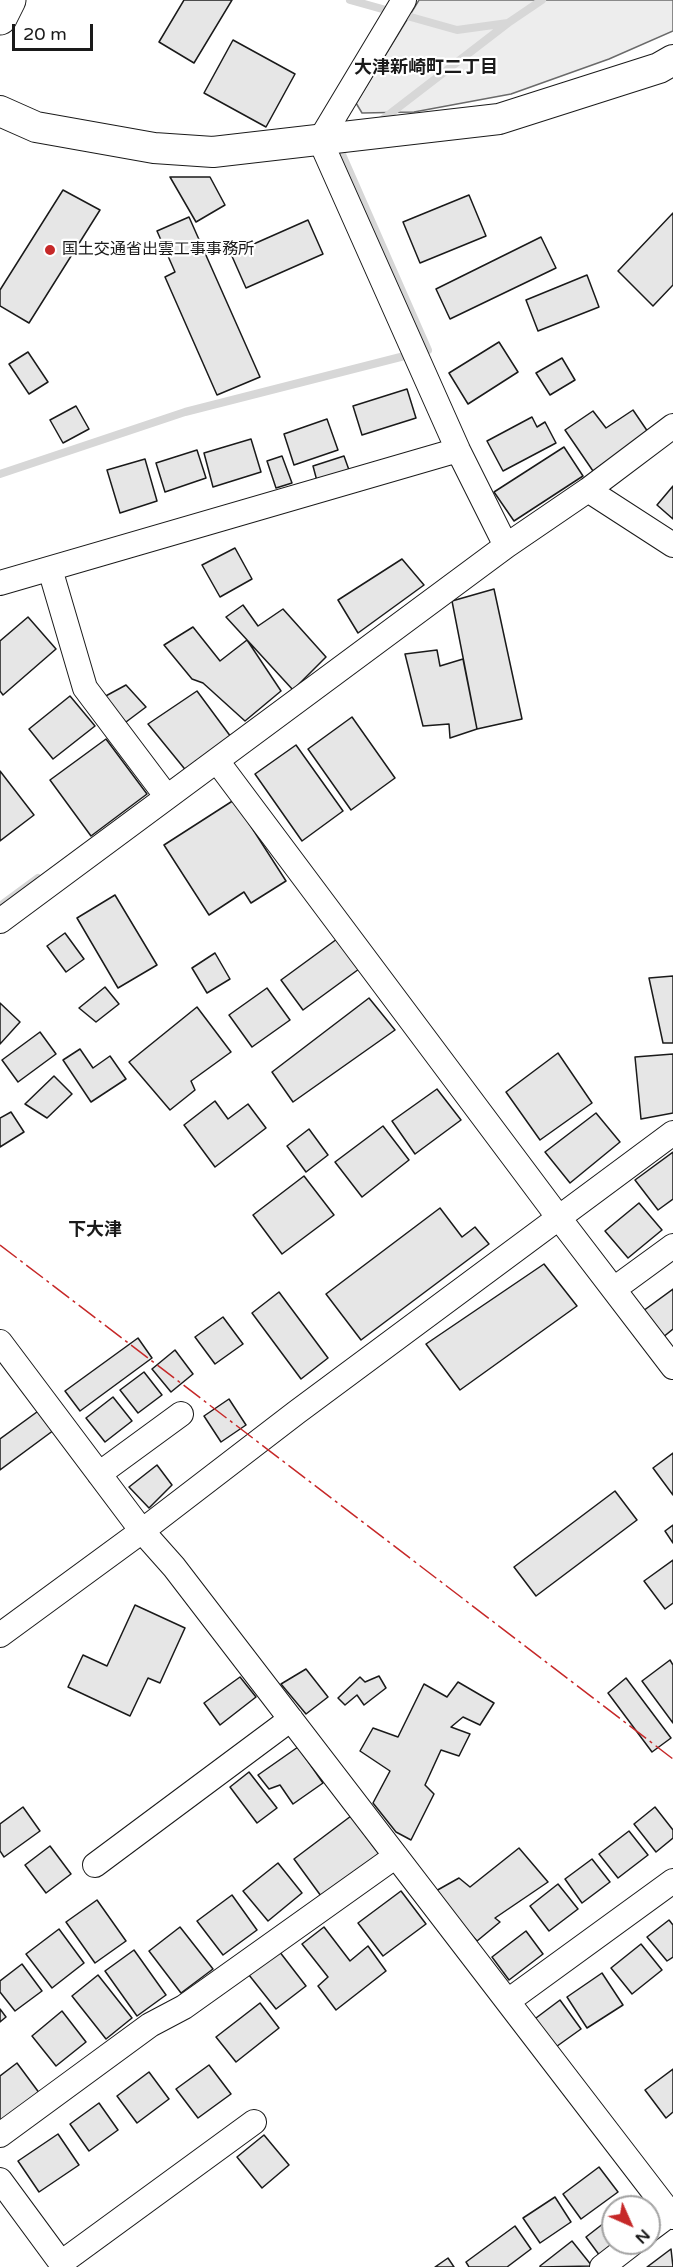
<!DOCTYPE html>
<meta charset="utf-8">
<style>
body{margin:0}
#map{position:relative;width:673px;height:2267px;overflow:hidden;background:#fff;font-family:"Varela Round",sans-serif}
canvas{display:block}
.north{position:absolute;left:601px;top:2195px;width:60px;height:60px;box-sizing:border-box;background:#fff;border:2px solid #a3a3a3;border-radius:50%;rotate:135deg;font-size:16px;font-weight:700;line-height:24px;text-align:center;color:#1a1a1a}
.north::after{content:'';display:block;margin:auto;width:21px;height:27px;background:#c62828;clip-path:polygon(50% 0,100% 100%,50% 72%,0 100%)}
.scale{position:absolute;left:12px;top:24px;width:81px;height:27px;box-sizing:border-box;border:3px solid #1a1a1a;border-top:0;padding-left:8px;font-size:18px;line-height:21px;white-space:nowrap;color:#1a1a1a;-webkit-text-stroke:4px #fff;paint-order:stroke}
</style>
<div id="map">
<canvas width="673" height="2267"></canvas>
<div class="north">N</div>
<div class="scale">20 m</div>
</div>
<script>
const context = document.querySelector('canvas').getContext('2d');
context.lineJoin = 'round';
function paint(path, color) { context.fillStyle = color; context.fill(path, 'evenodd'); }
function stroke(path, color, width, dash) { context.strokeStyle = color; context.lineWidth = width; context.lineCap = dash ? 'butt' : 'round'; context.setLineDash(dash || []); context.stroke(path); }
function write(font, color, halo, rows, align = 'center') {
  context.font = font + ' "Varela Round","Noto Sans JP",sans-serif'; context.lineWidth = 4.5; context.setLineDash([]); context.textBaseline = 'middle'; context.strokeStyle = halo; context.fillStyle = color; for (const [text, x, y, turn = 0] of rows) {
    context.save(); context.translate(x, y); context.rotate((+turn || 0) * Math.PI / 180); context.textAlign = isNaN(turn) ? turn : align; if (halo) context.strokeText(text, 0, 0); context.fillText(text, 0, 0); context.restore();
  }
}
const green = new Path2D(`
 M419 0H673V31L609 59 511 94 414 112 362 113 356 103Z`);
paint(green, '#ededed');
stroke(green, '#6a6a6a', 1.5);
stroke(new Path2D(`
 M350 0 457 30 508 23 542 0
 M378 123 508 23
 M0 474 185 412 428 350 341 152 349 146
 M0 906 38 878`), '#d7d7d7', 8);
const building = new Path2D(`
 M184 0H232L194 63 159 42Z
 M233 40 295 74 266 127 204 93Z
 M170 177H210L225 205 196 222Z
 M63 190 100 210 29 323 0 306V290Z
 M469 195 486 236 420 263 403 222Z
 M673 213V285L653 306 618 271Z
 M189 217 260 377 217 395 165 277 175 272 157 231Z
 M308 220 323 254 246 288 231 254Z
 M541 237 556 268 450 319 436 289Z
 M587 275 599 307 538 331 526 300Z
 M499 342 518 372 468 404 449 373Z
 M28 352 48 382 29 394 9 364Z
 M562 358 575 380 550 395 536 373Z
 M407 389 416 418 362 435 353 406Z
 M76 406 89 429 63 443 50 420Z
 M633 410 648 432 593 471 565 430 593 411 606 428Z
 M532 417 537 427 545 422 556 443 503 471 487 441Z
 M327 419 338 450 294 465 284 434Z
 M251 439 261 472 213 487 204 453Z
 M564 447 583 476 514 521 494 492Z
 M197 450 206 478 165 492 156 463Z
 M282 456 292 483 276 488 267 461Z
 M344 456 349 470 317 481 313 466Z
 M145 459 157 501 120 513 107 470Z
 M673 486V519L657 505Z
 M235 548 252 579 220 597 202 565Z
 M402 559 424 585 358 633 338 600Z
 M494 589 522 719 477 729 452 601Z
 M243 605 258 626 283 609 326 657 293 690 226 617Z
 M28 617 56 649 3 695 0 691V641Z
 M193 627 220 661 247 640 281 691 245 721 203 683 192 679 164 645Z
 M437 650 440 666 463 659 477 729 450 738 449 724 423 726 405 654Z
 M126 685 146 707 122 725 102 698Z
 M197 691 231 737 188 773 148 724Z
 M70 696 95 726 53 759 29 729Z
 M352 717 395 778 351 810 308 749Z
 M106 739 147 794 91 836 50 780Z
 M296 745 343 811 302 841 255 774Z
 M0 771 34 815 0 841Z
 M234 800 286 881 251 903 244 892 209 915 164 845Z
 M115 895 157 965 118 988 77 918Z
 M65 933 84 959 66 972 47 946Z
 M337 939 359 969 303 1010 281 980Z
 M215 953 230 979 207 993 192 968Z
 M673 976V1043H663L649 978Z
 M105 987 119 1004 96 1022 79 1008Z
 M267 988 290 1020 252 1047 229 1015Z
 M369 998 395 1030 293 1102 272 1072Z
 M0 1003 20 1022 0 1044Z
 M197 1007 231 1052 191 1081 195 1090 170 1110 129 1062Z
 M40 1032 56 1054 18 1082 2 1060Z
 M80 1049 93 1068 110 1056 126 1079 91 1102 63 1060Z
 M558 1053 592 1103 540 1140 506 1092Z
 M673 1054V1113L641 1119 635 1057Z
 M54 1076 72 1094 47 1118 25 1104Z
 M437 1089 461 1120 415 1154 392 1121Z
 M215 1101 228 1119 248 1104 266 1128 215 1167 184 1125Z
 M11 1112 24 1132 0 1147V1118Z
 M596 1113 620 1142 570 1183 545 1152Z
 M383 1126 409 1160 362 1197 335 1162Z
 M309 1129 328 1155 306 1172 287 1146Z
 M673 1152V1199L658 1210 635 1180Z
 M304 1176 334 1215 282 1254 253 1215Z
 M639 1203 662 1230 628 1258 605 1231Z
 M440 1208 462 1237 475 1227 489 1244 361 1340 326 1294Z
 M544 1264 577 1306 460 1390 426 1344Z
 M673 1289V1329L662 1338 643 1311Z
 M279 1292 328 1358 301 1379 252 1313Z
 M223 1317 243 1344 215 1364 195 1337Z
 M138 1338 152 1358 80 1411 65 1391Z
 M175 1350 193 1374 171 1392 152 1369Z
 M144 1372 162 1395 138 1413 120 1390Z
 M113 1397 132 1421 105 1442 86 1418Z
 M229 1399 246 1425 221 1442 204 1416Z
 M41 1409 54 1430 0 1470V1439Z
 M673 1453V1495L653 1468Z
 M157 1465 172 1485 149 1508 129 1487Z
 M615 1491 637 1520 536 1596 514 1567Z
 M673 1525V1543L665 1531Z
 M673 1560V1603L665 1609 644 1581Z
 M135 1605 185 1628 160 1683 148 1678 130 1716 68 1687 83 1655 107 1666Z
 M670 1660 673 1665V1723L642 1681Z
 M306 1669 328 1697 306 1714 281 1684Z
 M379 1676 386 1688 364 1705 357 1695 345 1705 338 1698 360 1677 365 1682Z
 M240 1677 256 1697 220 1725 204 1703Z
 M626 1678 671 1738 652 1752 608 1693Z
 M458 1682 494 1703 480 1725 463 1717 451 1727 470 1734 459 1756 441 1750 425 1785 434 1794 411 1840 396 1832 373 1803 390 1771 360 1751 373 1728 398 1737 424 1684 447 1697Z
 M298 1747 323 1783 293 1804 280 1785 269 1789 258 1775Z
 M249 1772 277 1808 257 1823 230 1787Z
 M23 1807 40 1831 4 1857 0 1851V1824Z
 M655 1807 673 1830V1838L656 1852 634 1824Z
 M351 1816 379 1854 321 1896 294 1859Z
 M629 1831 648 1855 618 1878 599 1854Z
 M50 1846 71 1874 46 1893 25 1865Z
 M519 1848 548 1882 495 1918 500 1922 477 1941 434 1892 459 1878 470 1887Z
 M592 1859 610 1882 582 1903 565 1879Z
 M278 1863 302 1893 268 1921 243 1891Z
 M558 1884 578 1909 549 1931 530 1906Z
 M401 1891 426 1924 383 1956 358 1923Z
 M232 1895 257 1930 223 1955 197 1921Z
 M97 1900 126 1941 95 1963 66 1922Z
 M669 1920 673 1925V1957L667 1961 647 1937Z
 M180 1927 213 1969 181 1993 149 1951Z
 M324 1927 350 1961 368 1946 386 1971 336 2010 318 1986 328 1977 302 1944Z
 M59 1929 84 1963 52 1988 26 1954Z
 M526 1931 543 1954 509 1980 492 1957Z
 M641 1944 662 1970 632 1994 611 1968Z
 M134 1950 166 1995 137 2016 105 1971Z
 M279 1951 306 1986 276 2009 249 1975Z
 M22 1964 42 1991 15 2011 0 1992V1981Z
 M602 1973 623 2005 587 2028 567 1997Z
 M98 1975 132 2018 106 2039 72 1996Z
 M560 2000 581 2029 553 2049 532 2021Z
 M260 2003 279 2028 236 2062 216 2037Z
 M0 2009 6 2017 0 2022Z
 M62 2011 86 2042 56 2066 32 2036Z
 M17 2063 40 2094 0 2124V2076Z
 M209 2065 231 2094 198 2118 176 2089Z
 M673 2069V2112L666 2118 645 2090Z
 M149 2072 169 2099 137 2123 117 2096Z
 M99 2103 118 2130 89 2151 70 2124Z
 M58 2134 79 2165 39 2192 18 2161Z
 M264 2135 289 2165 262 2188 237 2157Z
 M599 2167 618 2192 581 2219 563 2194Z
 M555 2197 571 2222 540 2243 523 2218Z
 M613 2216V2243H617L600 2256 586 2237Z
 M515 2226 531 2249 507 2267H469L466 2262Z
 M572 2241 592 2266 540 2267V2266Z
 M671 2249 673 2267H647Z
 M448 2258 454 2267H435Z`);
paint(building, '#e6e6e6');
stroke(building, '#1a1a1a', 1.5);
const minor = new Path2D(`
 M404 0 320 140 458 450 506 546
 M588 490 673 545
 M50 569 85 688 167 797
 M0 583 458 450
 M217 761 559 1218 673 1367
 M0 921 506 546 588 490 673 426
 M614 1289 673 1246
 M0 1342 142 1531 174 1567 673 2217
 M99 1474 181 1414
 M0 1635 142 1531 297 1412 673 1133
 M95 1865 291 1719
 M508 2001 673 1881
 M0 2135 150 2025 184 2007 396 1856
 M0 2180 64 2267
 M649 2230 673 2212
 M61 2263 254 2122
 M602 2267 633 2243`);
const tertiary = new Path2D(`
 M0 111 36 127 154 148 213 152 499 119 659 68 673 60`);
const trunk = new Path2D(`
 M0 18 9 0`);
stroke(minor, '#1a1a1a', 26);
stroke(tertiary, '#1a1a1a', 32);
stroke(trunk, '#1a1a1a', 35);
stroke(minor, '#fff', 24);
stroke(tertiary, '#fff', 30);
stroke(trunk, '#fff', 33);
stroke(new Path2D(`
 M0 1245 673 1759`), '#c62828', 1.5, [21, 4.5, 3, 4.5]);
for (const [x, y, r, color] of [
 [50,250,6,"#c62828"]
]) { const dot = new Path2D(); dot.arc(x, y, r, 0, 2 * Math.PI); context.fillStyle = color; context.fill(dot); stroke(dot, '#fff', 2); }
write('16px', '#1a1a1a', '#fff', [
 ["国土交通省出雲工事事務所",62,250]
], 'left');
write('bold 18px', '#1a1a1a', '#fff', [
 ["大津新崎町二丁目",426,68],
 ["下大津",95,1230]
]);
</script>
